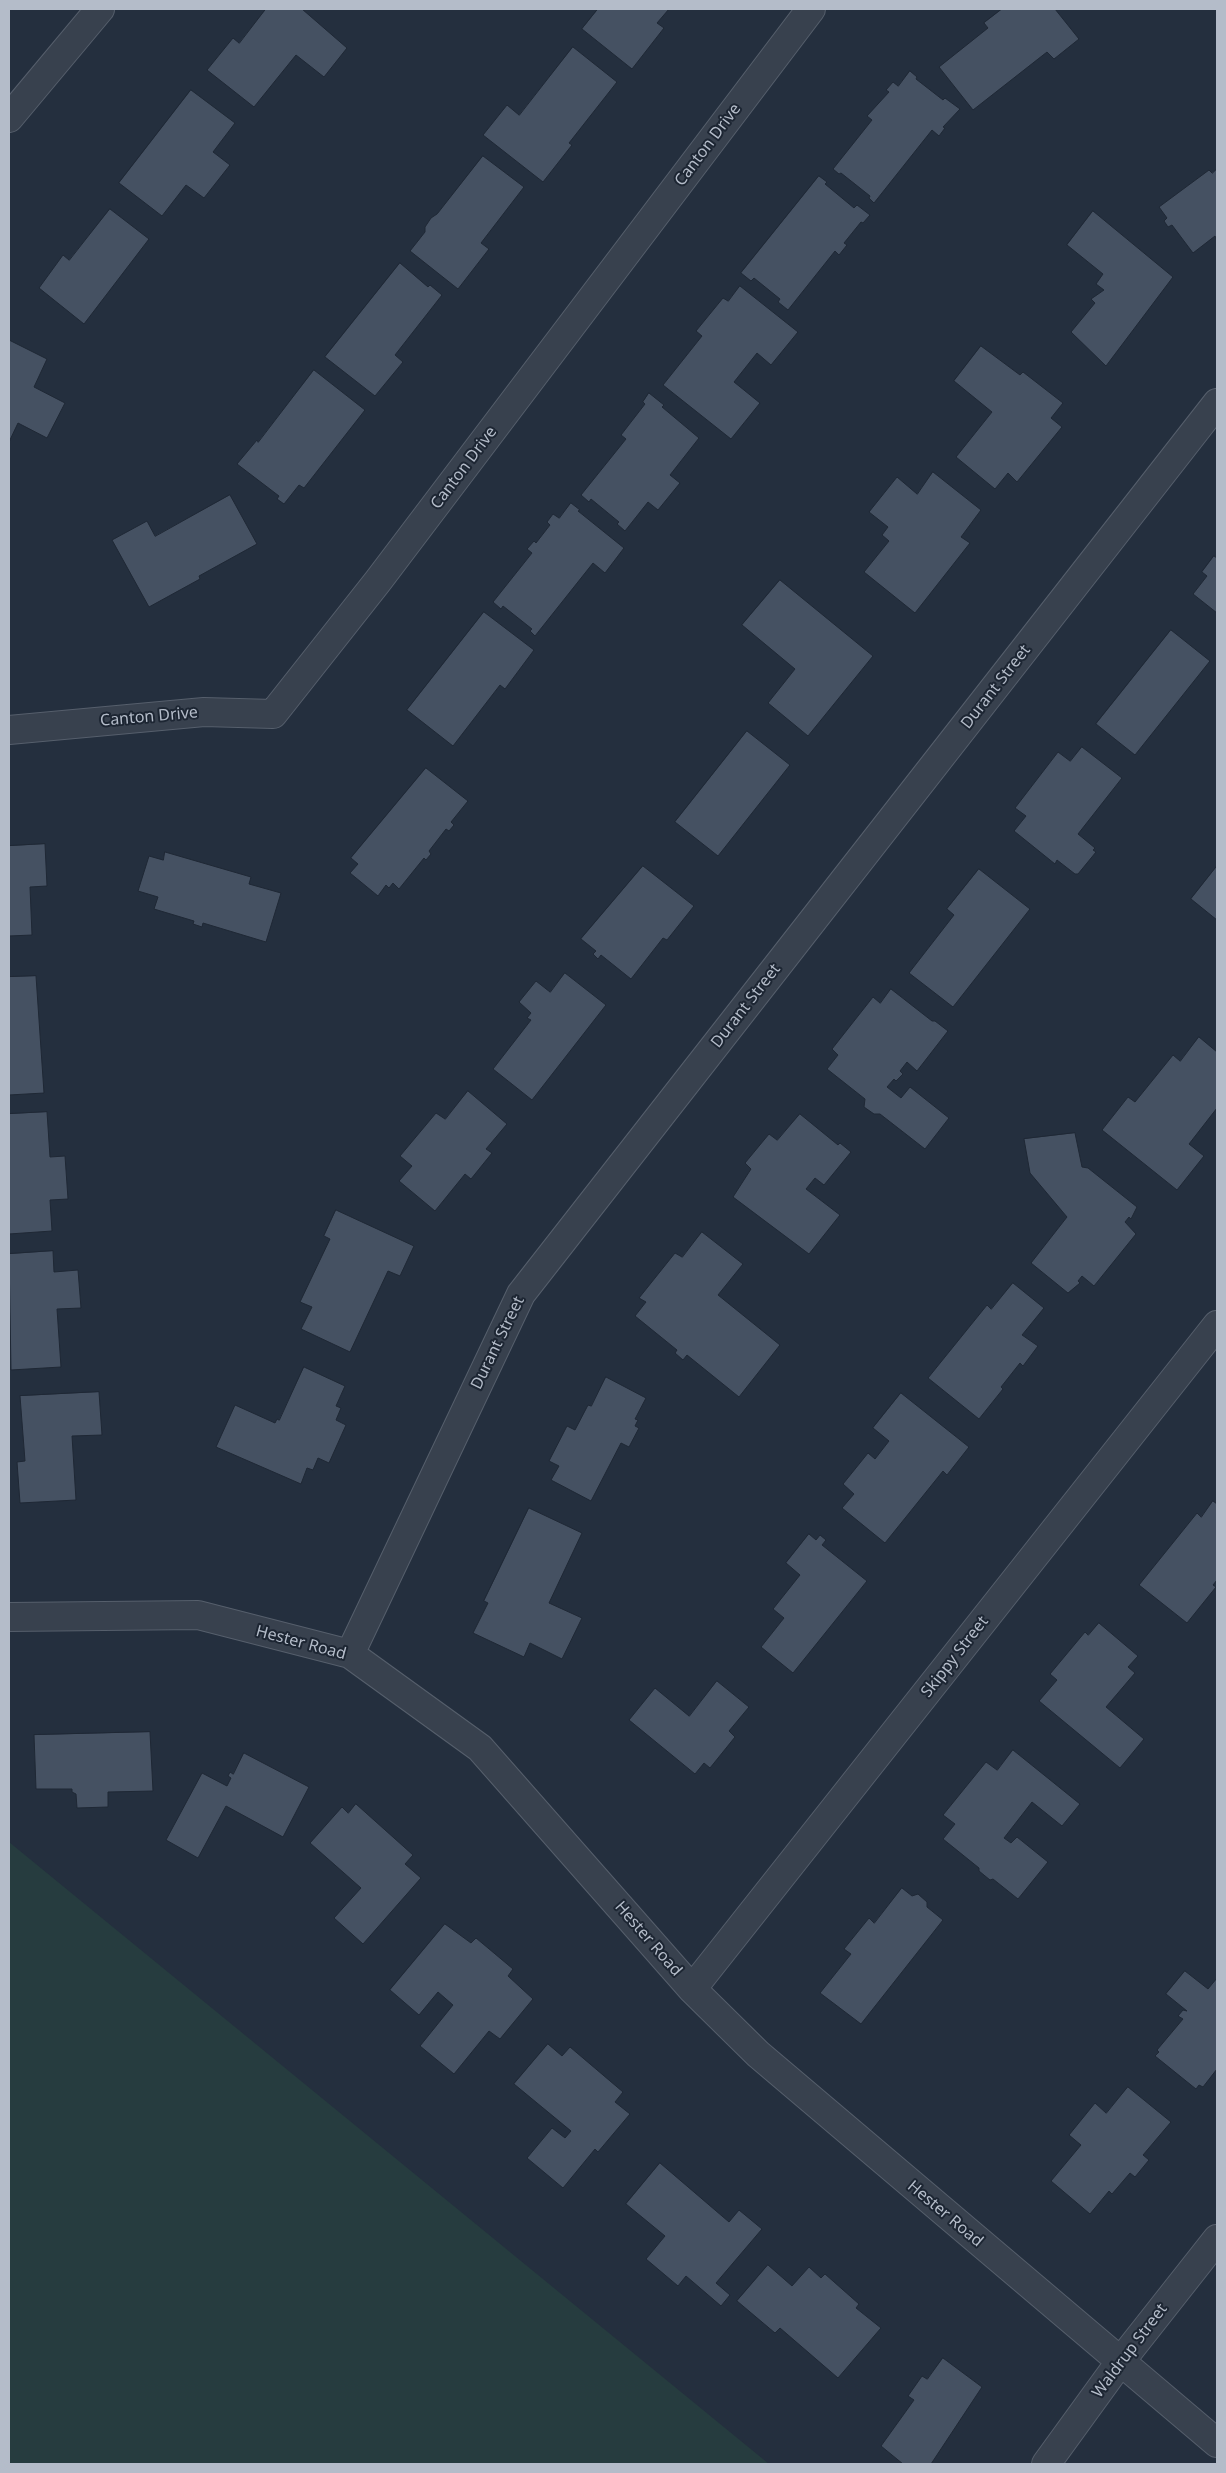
<!DOCTYPE html>
<style>
body{margin:0}
#map{position:relative;width:1226px;height:2473px;overflow:hidden;background:#242f3e;font-family:"Noto Sans",sans-serif}
canvas{display:block}
.frame{position:absolute;inset:0;border:10px solid #b4bcc9;pointer-events:none}
</style>
<div id="map">
<canvas width="1226" height="2473"></canvas>
<div class="frame"></div>
</div>
<script>
const context = document.querySelector('canvas').getContext('2d');
context.lineJoin = 'round';
function paint(path, color) { context.fillStyle = color; context.fill(path, 'evenodd'); }
function stroke(path, color, width, dash) { context.strokeStyle = color; context.lineWidth = width; context.lineCap = dash ? 'butt' : 'round'; context.setLineDash(dash || []); context.stroke(path); }
function write(font, color, halo, rows, align = 'center') {
  context.font = font + ' "Noto Sans",sans-serif'; context.lineWidth = 4; context.setLineDash([]); context.textBaseline = 'middle'; context.strokeStyle = halo; context.fillStyle = color; for (const [text, x, y, turn = 0] of rows) {
    context.save(); context.translate(x, y); context.rotate((+turn || 0) * Math.PI / 180); context.textAlign = isNaN(turn) ? turn : align; if (halo) context.strokeText(text, 0, 0); context.fillText(text, 0, 0); context.restore();
  }
}
paint(new Path2D(`
 M9 1842 769 2464H9Z`), '#263c3f');
const building = new Path2D(`
 M266 9H302L347 48 324 77 296 55 254 107 207 70 233 38 239 43Z
 M598 9H669L657 23 664 28 632 69 582 29Z
 M1002 9H1055L1079 39 1054 59 1047 52 973 110 939 67 988 28 984 23Z
 M573 47 617 82 569 143 572 145 543 182 483 135 507 105 519 115Z
 M910 71 917 77 916 79 943 100 945 98 960 109 943 127 945 128 939 136 932 130 874 203 869 198 870 196 841 173 839 174 833 169 872 120 867 116 889 92 886 90 893 82 898 86Z
 M191 90 235 123 213 152 230 165 204 198 186 185 162 216 119 183Z
 M483 156 524 187 481 243 489 249 458 289 410 251 425 232V227L431 218 437 214Z
 M1217 169V240L1215 236 1193 253 1172 225 1168 227 1164 221 1167 218 1159 207 1209 170 1212 173Z
 M819 176 827 182 825 184 854 208 857 205 870 215 863 223 861 222 844 243 847 245 839 255 835 251 788 310 778 302 780 299 754 278 751 281 741 273Z
 M110 209 149 239 84 324 39 288 63 255 69 260Z
 M1093 211 1173 277 1106 366 1071 332 1095 303 1091 299 1104 290 1096 284 1103 274 1067 245Z
 M400 263 428 287 430 285 442 295 395 355 403 362 375 396 325 357Z
 M740 286 798 332 771 365 757 353 734 382 760 403 731 439 663 385 702 336 696 331 723 298 728 301Z
 M9 340 47 359 34 387 65 403 47 438 18 423 9 442Z
 M981 346 1020 375 1023 372 1063 403 1051 418 1062 427 1017 482 1008 473 995 489 956 457 992 412 954 381Z
 M314 370 365 410 304 488 299 485 284 504 277 499 279 496 237 464 257 440 258 442Z
 M649 393 664 405 662 407 699 438 670 475 680 483 658 510 648 502 625 531 617 524 619 522 591 499 589 502 581 495 626 439 621 435 645 404 643 402Z
 M933 472 981 510 961 537 970 543 915 613 864 572 889 541 882 535 888 527 869 512 897 477 917 494Z
 M230 495 257 544 199 576 200 579 149 607 112 540 147 521 155 536Z
 M571 503 580 510 578 511 624 548 605 573 593 563 535 636 530 631 532 629 503 606 501 609 493 602 532 553 527 549 534 541 536 543 550 525 547 522 553 514 559 518Z
 M1214 556 1217 558V613L1193 594 1207 576 1202 572Z
 M780 580 873 656 808 736 768 703 795 669 742 625Z
 M484 612 534 650 505 689 500 685 453 746 407 710Z
 M1171 630 1210 661 1135 755 1096 724Z
 M747 731 790 765 718 856 675 822Z
 M1082 747 1122 778 1078 834 1095 848 1093 850 1096 852 1078 874H1075L1057 860 1055 864 1014 831 1026 816 1015 808 1058 752 1070 761Z
 M426 768 468 801 451 822 454 825 449 831 446 829 429 851 431 854 426 860 424 858 399 889 393 883 389 888 386 885 378 896 350 873 358 864 351 858Z
 M45 844 47 886 30 887 32 935 9 936V846Z
 M165 852 251 877 249 884 281 893 266 942 203 923 202 927 193 924 194 921 154 909 158 897 138 891 149 856 163 860Z
 M643 866 694 906 667 940 663 938 631 979 601 955 598 959 593 954 596 951 581 939Z
 M1217 866V920L1191 899Z
 M979 869 1030 909 953 1007 909 973 954 915 947 909Z
 M565 973 606 1005 532 1100 493 1069 531 1020 527 1018 531 1013 519 1002 536 981 550 992Z
 M36 976 44 1093 9 1095V977Z
 M891 989 932 1021H935L948 1031 917 1071 907 1062 900 1071 903 1074 896 1081 894 1079 887 1087 901 1098 910 1087 949 1118 925 1149 880 1114H874L864 1107 865 1099 827 1069 838 1055 832 1049 873 997 880 1003Z
 M1199 1037 1217 1052V1108L1189 1144 1204 1156 1177 1190 1102 1130 1128 1097 1135 1102 1173 1055 1180 1061Z
 M468 1091 507 1124 486 1149 492 1153 471 1179 465 1174 435 1211 399 1181 412 1166 400 1156 436 1113 445 1119Z
 M47 1112 50 1157 65 1156 68 1199 50 1200 52 1231 9 1234V1114Z
 M800 1114 838 1145 840 1143 851 1152 824 1185 815 1178 806 1189 840 1215 809 1254 733 1197 751 1169 745 1163 769 1134 777 1140Z
 M1075 1133 1082 1167 1088 1168 1137 1207 1131 1219 1129 1217 1125 1222 1136 1234 1094 1286 1082 1276 1078 1281 1080 1283 1068 1293 1031 1263 1067 1217 1030 1173 1024 1139Z
 M336 1210 414 1246 400 1276 388 1271 350 1352 301 1329 312 1307 300 1302 330 1239 324 1236Z
 M702 1232 743 1264 718 1295 780 1345 739 1397 687 1355 683 1360 675 1353 677 1350 635 1316 646 1302 639 1298 675 1253 682 1257Z
 M53 1251 54 1272 78 1270 81 1308 57 1309 61 1367 11 1370 9 1254Z
 M1013 1283 1044 1308 1022 1335 1038 1346 1023 1366 1020 1363 1001 1387 1003 1389 979 1419 928 1378 987 1305 991 1309Z
 M304 1367 345 1386 336 1406 341 1408 336 1420 346 1425 329 1463 318 1458 313 1470 307 1468 301 1484 216 1447 235 1405 275 1423 277 1419 279 1420Z
 M606 1377 646 1398 635 1419 638 1420 635 1426 639 1428 629 1447 621 1443 591 1501 551 1480 559 1466 549 1461 567 1426 575 1430 588 1405 591 1406Z
 M99 1392 102 1435 72 1436 76 1500 20 1503 17 1462 25 1461 20 1396Z
 M901 1393 969 1447 947 1475 943 1471 885 1543 842 1508 854 1494 843 1484 868 1453 875 1459 889 1441 873 1428Z
 M1213 1501 1217 1504V1580L1213 1585 1216 1587 1187 1623 1139 1585 1197 1513 1201 1517Z
 M529 1508 582 1533 549 1603 582 1618 562 1659 530 1643 524 1657 473 1633 488 1603 484 1601Z
 M809 1534 816 1540 820 1535 826 1540 822 1545 867 1581 793 1673 761 1647 784 1618 773 1609 800 1575 786 1563Z
 M1099 1623 1138 1656 1128 1667 1135 1673 1106 1707 1144 1739 1120 1768 1039 1701 1057 1680 1050 1674 1085 1632 1088 1635Z
 M717 1681 749 1707 729 1731 735 1737 710 1768 704 1763 695 1774 629 1720 655 1688 689 1716Z
 M150 1732 153 1791 108 1792V1807L77 1808 76 1794 72 1792V1789H36L34 1735Z
 M1013 1750 1080 1804 1062 1826 1032 1802 1004 1838 1011 1843 1017 1837 1048 1862 1018 1899 993 1879 990 1880 979 1871V1868L943 1839 955 1824 943 1815 986 1762 997 1770Z
 M244 1753 309 1787 283 1837 226 1806 198 1858 166 1840 202 1773 227 1786 231 1778 228 1776 230 1772 233 1774Z
 M356 1804 413 1855 405 1864 421 1878 363 1944 334 1918 361 1888 310 1843 342 1807 348 1813Z
 M902 1888 912 1896 918 1894 927 1902V1907L943 1920 861 2024 820 1993 851 1954 844 1949 869 1918 874 1923Z
 M445 1924 471 1943 476 1938 513 1969 508 1976 533 1999 500 2039 489 2031 454 2074 420 2046 453 2005 438 1992 419 2015 390 1990Z
 M1185 1971 1208 1989 1217 1978V2069L1203 2087 1199 2085 1196 2089 1155 2056 1159 2052 1157 2050 1183 2019 1178 2016 1183 2010 1187 2011 1166 1994Z
 M548 2044 562 2056 570 2047 623 2092 615 2102 630 2114 598 2152 595 2149 563 2188 527 2158 552 2128 565 2138 571 2131 514 2084Z
 M1128 2087 1171 2122 1143 2155 1149 2160 1135 2177 1130 2173 1112 2194 1109 2191 1090 2214 1051 2181 1081 2145 1069 2135 1095 2103 1106 2113Z
 M660 2163 729 2222 739 2210 762 2229 716 2283 730 2295 721 2306 686 2276 678 2286 646 2259 665 2236 626 2204Z
 M768 2265 792 2286 809 2267 821 2278 825 2274 859 2304 856 2308 881 2328 838 2378 780 2328 775 2333 737 2301Z
 M943 2358 982 2387 931 2464H903L881 2446 914 2400 908 2396 922 2376 927 2379Z`);
paint(building, '#455162');
stroke(building, '#1f2835', 1);
const street = new Path2D(`
 M9 118 100 9
 M9 730 204 712 273 714 378 581 811 9
 M9 1617 198 1615 350 1654 480 1748 692 1989 758 2054 1217 2443
 M350 1654 521 1294 1217 403
 M692 1989 1217 1325
 M1046 2464 1120 2362 1217 2239`);
stroke(street, '#565f6c', 30);
stroke(street, '#38414e', 28);
write('16px', '#b4bcc9', '#1d2633', [
 ["Canton Drive",708,145,-53],
 ["Canton Drive",464,468,-53],
 ["Durant Street",996,687,-52],
 ["Canton Drive",149,717,-5],
 ["Durant Street",746,1006,-52],
 ["Durant Street",498,1343,-64],
 ["Hester Road",301,1643,15],
 ["Skippy Street",955,1657,-52],
 ["Hester Road",648,1939,49],
 ["Hester Road",945,2214,40],
 ["Waldrup Street",1130,2351,-53]
]);
</script>
